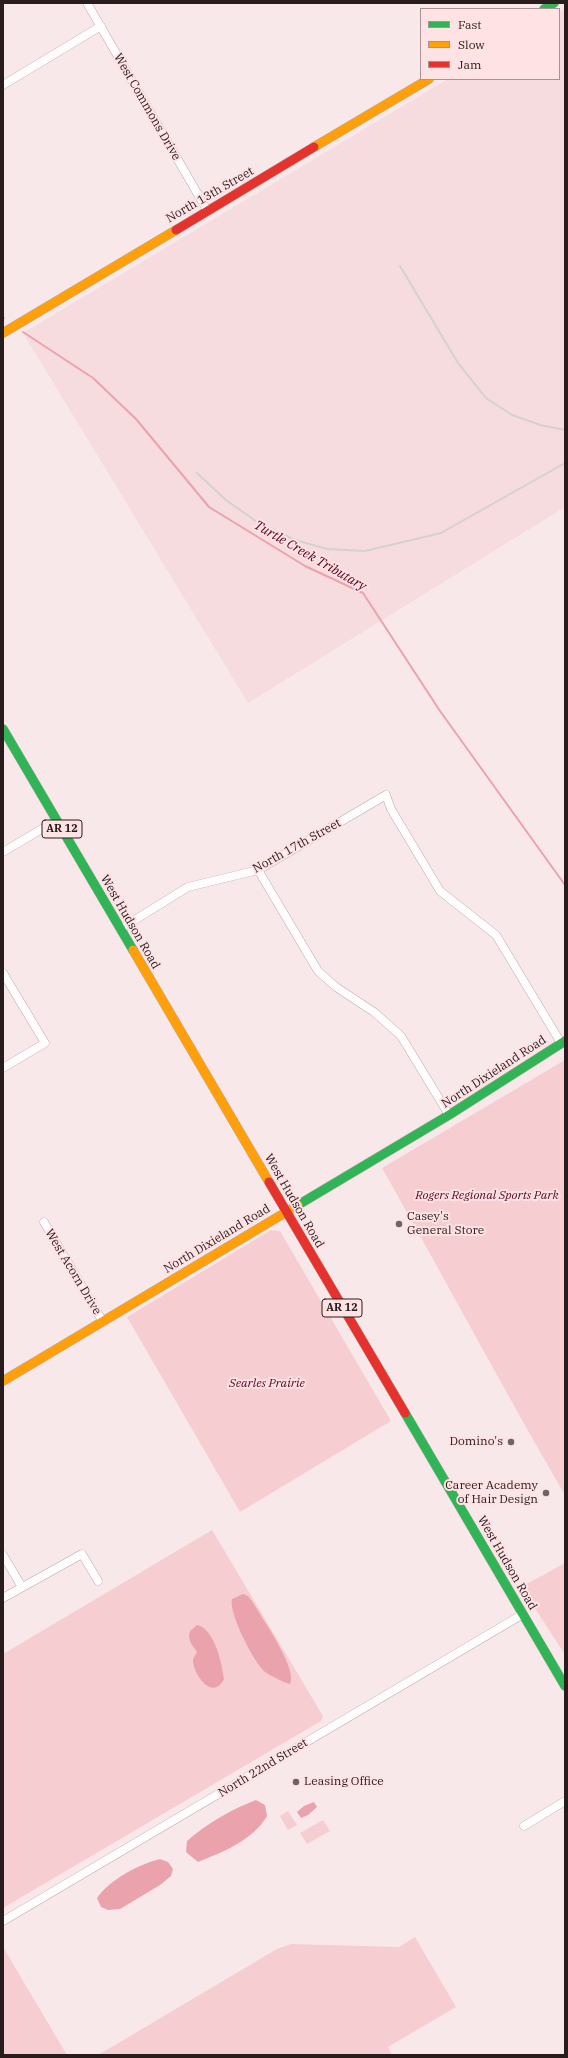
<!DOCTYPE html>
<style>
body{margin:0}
#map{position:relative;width:568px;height:2058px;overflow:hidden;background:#f8e8ea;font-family:"IBM Plex Serif",serif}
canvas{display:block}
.frame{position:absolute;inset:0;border:4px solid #281c1d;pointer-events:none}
.legend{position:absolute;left:420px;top:8px;width:140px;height:72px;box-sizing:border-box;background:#fee2e4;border:1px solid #a89394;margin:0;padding:5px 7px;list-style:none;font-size:12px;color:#281c1d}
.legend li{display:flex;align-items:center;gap:8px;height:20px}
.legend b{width:20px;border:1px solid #a89394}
</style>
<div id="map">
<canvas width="568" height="2058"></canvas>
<div class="frame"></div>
<ul class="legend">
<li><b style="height:5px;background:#30b455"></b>Fast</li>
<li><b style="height:5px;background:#ff9f0a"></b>Slow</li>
<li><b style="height:5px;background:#e5322d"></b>Jam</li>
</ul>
</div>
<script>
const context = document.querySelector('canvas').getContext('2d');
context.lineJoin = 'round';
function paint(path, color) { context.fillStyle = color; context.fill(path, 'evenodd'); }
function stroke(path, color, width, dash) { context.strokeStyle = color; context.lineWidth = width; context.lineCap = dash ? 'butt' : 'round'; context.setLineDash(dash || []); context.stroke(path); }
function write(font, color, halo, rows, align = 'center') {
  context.font = font + ' "IBM Plex Serif",serif'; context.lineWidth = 4; context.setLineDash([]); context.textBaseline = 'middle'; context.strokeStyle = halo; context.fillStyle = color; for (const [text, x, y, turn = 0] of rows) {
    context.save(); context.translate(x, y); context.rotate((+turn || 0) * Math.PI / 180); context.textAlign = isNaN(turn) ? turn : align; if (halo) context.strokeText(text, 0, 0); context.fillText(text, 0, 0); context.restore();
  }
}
paint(new Path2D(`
 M565 9V507L248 703 23 333 448 79H559V13Z`), '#f6dcde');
paint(new Path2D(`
 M565 1060V1495C502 1387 444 1277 382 1168Z
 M271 1230 280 1231 391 1421 240 1512 127 1317Z
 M212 1530 323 1716 321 1721 3 1908V1654Z
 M565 1563V1652L564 1653 521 1587Z
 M288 1811 297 1825 288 1830 280 1816Z
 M323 1820 330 1831 307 1844 300 1833Z
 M415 1937 456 2007 388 2047 392 2055H98L277 1949 291 1944 399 1947Z
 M3 1947 67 2055H3Z`), '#f6ced2');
paint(new Path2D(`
 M243 1594 248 1596 252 1601C260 1615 299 1670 290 1684 285 1683 269 1675 265 1672 254 1663 228 1612 232 1599Z
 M197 1625C215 1629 222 1664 224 1679 213 1701 194 1676 193 1661 193 1657 196 1655 197 1652 192 1644 187 1641 190 1631Z
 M256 1800 265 1805 267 1816C253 1840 223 1852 198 1862L186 1852 187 1841C206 1824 232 1809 256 1800Z
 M314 1802 317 1807 308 1815 301 1818 297 1812 304 1806Z
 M160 1859 168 1862 173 1869 171 1876 160 1885 120 1909 108 1910 101 1907 97 1898C111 1879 137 1865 160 1859Z`), '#eaa3ac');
stroke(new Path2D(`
 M3 318H4
 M23 332 93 378 136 419 209 507 305 566 363 593 440 711 565 885`), '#eaa3ac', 2);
const street = new Path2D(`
 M87 3 207 210
 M3 85 101 26
 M3 852 57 820
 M258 870 318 971 336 987 374 1012 401 1036 449 1115
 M120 929 188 887 258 870 386 795 391 809 440 891 496 935 561 1043
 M3 973 45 1043 3 1068
 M44 1222 103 1322
 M3 1555 22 1587
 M3 1598 82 1554 98 1581
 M524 1826 565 1801
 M3 1921 523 1614`);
const fast = new Path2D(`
 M544 9 554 3
 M3 729 133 950
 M298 1205 449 1115 565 1041
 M405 1413 565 1686`);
const slow = new Path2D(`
 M314 147 429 79
 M3 333 176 230
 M133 950 269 1182
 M3 1381 298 1205`);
const jam = new Path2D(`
 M176 230 314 147
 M269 1182 405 1413`);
stroke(street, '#b8acad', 9);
stroke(fast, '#b8acad', 10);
stroke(slow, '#b8acad', 10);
stroke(jam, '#b8acad', 10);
stroke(street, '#fefcfc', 8);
stroke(fast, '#30b455', 9);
stroke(slow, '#ff9f0a', 9);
stroke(jam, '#e5322d', 9);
stroke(new Path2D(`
 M400 266 458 363 486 398 512 415 540 425 565 430
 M197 473 226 500 257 522 295 540 327 549 365 551 441 533 565 463`), '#d6d1d1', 2);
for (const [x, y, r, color] of [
 [399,1224,4,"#716365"],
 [511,1442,4,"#716365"],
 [546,1493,4,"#716365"],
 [296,1782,4,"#716365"]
]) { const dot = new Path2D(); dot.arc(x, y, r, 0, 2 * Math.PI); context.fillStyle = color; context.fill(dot); stroke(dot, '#fee2e4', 1.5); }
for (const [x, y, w] of [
 [62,829,40],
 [342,1308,40]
]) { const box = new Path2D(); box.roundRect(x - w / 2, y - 9, w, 18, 3); context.fillStyle = '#fee2e4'; context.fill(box); stroke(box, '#281c1d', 1); }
write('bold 11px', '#281c1d', null, [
 ["AR 12",62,829],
 ["AR 12",342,1308]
]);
write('12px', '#281c1d', '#fee2e4', [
 ["West Commons Drive",147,107,60],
 ["North 13th Street",210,195,-30],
 ["North 17th Street",297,846,-29],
 ["West Hudson Road",130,922,60],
 ["North Dixieland Road",494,1072,-33],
 ["West Hudson Road",294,1201,60],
 ["North Dixieland Road",217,1239,-31],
 ["West Acorn Drive",73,1272,59],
 ["West Hudson Road",507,1563,60],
 ["North 22nd Street",263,1768,-31]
]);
write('italic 12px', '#5c051f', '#fee2e4', [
 ["Rogers Regional Sports Park",487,1196],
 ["Searles Prairie",267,1384]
]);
write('12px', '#281c1d', '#fee2e4', [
 ["Casey's",407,1217],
 ["General Store",407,1231],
 ["Domino's",503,1442,"right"],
 ["Career Academy",538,1486,"right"],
 ["of Hair Design",538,1500,"right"],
 ["Leasing Office",304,1782]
], 'left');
write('italic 13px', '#59011d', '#fee2e4', [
 ["Turtle Creek Tributary",310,556,30]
]);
</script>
